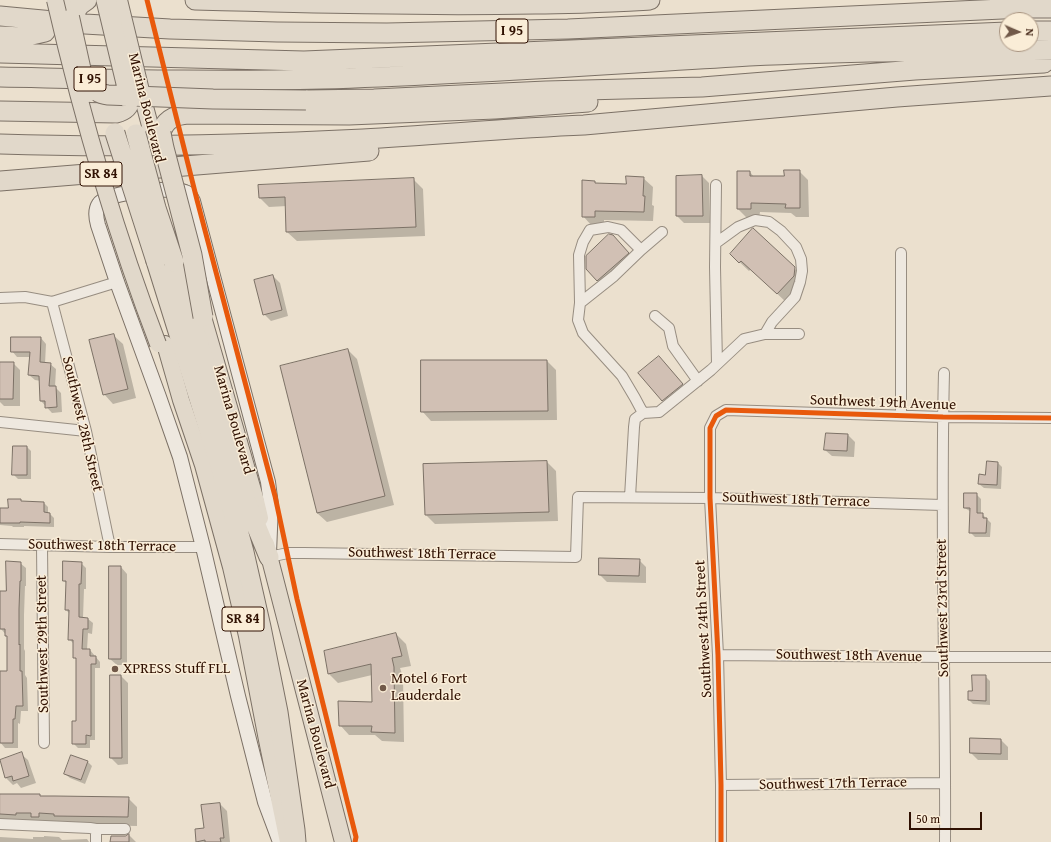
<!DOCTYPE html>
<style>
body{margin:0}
#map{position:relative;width:1051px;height:842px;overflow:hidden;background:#ebe0ce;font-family:"Gentium Book Plus",serif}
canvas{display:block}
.north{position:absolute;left:999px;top:12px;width:40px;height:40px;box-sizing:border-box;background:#faedd7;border:1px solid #a99582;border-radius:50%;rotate:92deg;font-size:11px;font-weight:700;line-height:16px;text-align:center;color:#301102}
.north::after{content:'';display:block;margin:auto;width:14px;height:18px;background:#715949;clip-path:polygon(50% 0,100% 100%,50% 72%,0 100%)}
.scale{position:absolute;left:909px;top:812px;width:73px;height:18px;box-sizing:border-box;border:2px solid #301102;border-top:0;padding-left:5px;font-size:12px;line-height:14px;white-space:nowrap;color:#301102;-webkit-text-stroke:3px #faedd7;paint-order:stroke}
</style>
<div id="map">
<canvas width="1051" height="842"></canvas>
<div class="north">N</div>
<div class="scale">50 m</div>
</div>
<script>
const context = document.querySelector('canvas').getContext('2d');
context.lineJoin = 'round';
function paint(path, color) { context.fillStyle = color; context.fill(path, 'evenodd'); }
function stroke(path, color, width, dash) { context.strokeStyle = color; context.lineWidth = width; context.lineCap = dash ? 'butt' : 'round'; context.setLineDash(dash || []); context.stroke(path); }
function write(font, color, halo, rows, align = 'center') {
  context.font = font + ' "Gentium Book Plus",serif'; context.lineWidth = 3; context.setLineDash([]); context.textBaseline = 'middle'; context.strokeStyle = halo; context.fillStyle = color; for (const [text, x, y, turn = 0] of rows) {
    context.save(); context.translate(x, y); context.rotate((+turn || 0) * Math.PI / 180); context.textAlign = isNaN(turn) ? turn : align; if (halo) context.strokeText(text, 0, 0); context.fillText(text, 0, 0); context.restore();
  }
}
paint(new Path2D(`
 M799 171 808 180 809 217H796L791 213 760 212 759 218H747L738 209 750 172 754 177H785Z
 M702 176 709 183 710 223H684L677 216V177Z
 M643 178 653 187 652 205 654 206 653 221 604 220V226H592L583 216 594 182 597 184 627 185Z
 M413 179 423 189 425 236 297 241 287 232V206L269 207 260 198Z
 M619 243 635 260 604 287 597 280Z
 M731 254 794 268 804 278 787 303 751 269 749 271Z
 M273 276 280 283 288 316 271 321 264 314Z
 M113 335 123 344 136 398 113 404 104 394Z
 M41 338 46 344 45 364H50L56 369 55 387 61 393 62 412 52 413 41 401V381L35 380 29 375 30 357H17L12 351Z
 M348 350 357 359 394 505 327 522 317 513Z
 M422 361H547L556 370 557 420 431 421 422 411Z
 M0 363H13L20 370V406H4L0 402Z
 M666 364 689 392 669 407 640 373Z
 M826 434 848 435 855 442 854 457 832 456 825 450Z
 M27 447 31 451V479H18L13 474Z
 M547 462 556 471 558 521 435 524 426 515Z
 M987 462 998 463 1002 467 1001 489 984 488 979 484 986 476Z
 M976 494 981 499V514H982L991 523 990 537H975L970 532 971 512 965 508Z
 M20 500 22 502 44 503 48 507V513L50 514 54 518V527L24 526V527H13L12 526 0 525V509H9Z
 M639 560 646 567V583L607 582 600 575Z
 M20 563 26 568V586H25L24 615V649L25 651V675L27 678 28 711H21L20 724 18 723V748H5L0 742V672H8V637L1 629 7 592Z
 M81 563 86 568V589H84L83 618 88 619 93 623 92 634 88 633 87 650H90L100 662V668H95V740H90V748H78L73 743 77 722V660L74 657V644L69 639 70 614 66 610 67 584 64 581Z
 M121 567 127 574V665H117L110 659Z
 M396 634 406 644 411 666 400 668 403 677 404 742 382 741 375 735H349L340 725 373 703 372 675 338 683 329 674 325 652Z
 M121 676 128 683V764L118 765 111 758Z
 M985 676 990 681V705L973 704 969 700 973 692Z
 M971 739 1001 740 1008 747V760H978L971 753Z
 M21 754 28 760 36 783 21 788 17 783 13 785 6 778 1 760Z
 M87 761 92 766 85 784 70 778 65 774Z
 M0 795H39L41 797 128 798 137 807V826L0 823Z
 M220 804 227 811 230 842H198L197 841Z
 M129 835 136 842H111L125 836Z
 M44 836 59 837 62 840 87 839 89 842H0V837L33 839V837H44Z`), '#0003');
const building = new Path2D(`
 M784 170H800V208H785L786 204 751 203V209H737V171H750V176H784Z
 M702 175 703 216H676V176Z
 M626 176 644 177 643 196H645L644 212 595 211V217H582V180L595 181V183L626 184Z
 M414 178 416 227 286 232 285 197 259 198 258 185Z
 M753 228 795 267 794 276 777 294 741 261 739 263 730 254Z
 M609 234 613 235 629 253 597 281 586 269V256Z
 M273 275 282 310 263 315 254 280Z
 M114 334 128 389 103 395 89 340Z
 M11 337H41L40 362 51 363 49 386H56L57 407 45 408V401H40L39 376 28 375 30 352H11Z
 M348 349 385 496 317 513 280 366Z
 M659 356 683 384 662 401 638 373Z
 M421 360H547L548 411 421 412Z
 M0 362H14L13 399H0Z
 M826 433 848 434 847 451 824 450Z
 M13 446H27V475H12Z
 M547 461 549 512 425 515 423 464Z
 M987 461 998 462 997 485 978 484 979 474 985 475Z
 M964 493H977V513H983V518H987L986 533H969L970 508H964Z
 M8 499H21V501L44 502V512L50 513V523L20 522V523H0V508H8Z
 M599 558 640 559 639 576 599 575Z
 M6 561 21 562V581H20L19 609V645L20 644V671H22L23 706H16L15 719H13V743H0V671H7V636H5V629H0V591H6Z
 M63 561 82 562 81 584H79V617L88 618V629H83L82 649H90V656H96V664H91V736L86 735V744H72V721H76V658H73V640H68L69 610H65L66 581H63Z
 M109 566H121V659H109Z
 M396 633 402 656 392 658 394 667 395 733 371 732 372 726H339L338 701 372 702 371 664 328 674 324 651Z
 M110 675H121L122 758H110Z
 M972 675H986V701L968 700V691H972Z
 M970 738 1001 739V754L970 753Z
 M22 752 29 776 13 781 12 776 5 778 0 760Z
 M71 755 88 761 81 780 64 774Z
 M0 794H40V796H55L129 797 128 817 54 816V814L39 813V817H31V813H16V815L0 814Z
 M220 803 224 838H220L221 842H205V840L196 842 195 829 204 828 201 805Z
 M129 834V842H110L111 836H125Z`);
paint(building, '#d1c0b4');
stroke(building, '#7c7166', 1);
const street = new Path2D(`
 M716 185 715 267 717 364
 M901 253V415
 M0 298 25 297 52 302 117 282
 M52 302 86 431 110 547
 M580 303 579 255 583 242 590 230 608 227 621 230 641 250
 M655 316 669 328 673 346 698 381
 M765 334H799
 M944 373C940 530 946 686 945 842
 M643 413 659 412 711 370 744 339 765 334 772 322 795 297 800 282 802 271 801 259 796 247 781 231 769 222 755 220 738 227 716 243
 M0 422 86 431
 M630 497 634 427 635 419 643 413 635 398 622 376 583 333 578 320 580 303 614 276 641 250 662 232
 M0 544 110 547H203
 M42 546 44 743
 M269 557 288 553H304L576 557 578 497 710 498 942 505
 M718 655 944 657H1051
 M721 785 945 783
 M0 824 90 828 96 829H125
 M96 842V829
 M721 842V785L718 655 710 498V428L716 416 726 410 943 417 1051 418`);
const secondary = new Path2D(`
 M269 553 271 505 268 482 193 201C191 197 189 193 185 192 172 186 106 192 99 204 95 210 96 218 98 225L117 282 159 397 180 457 203 547 238 696 265 802 280 842`);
const primary = new Path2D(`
 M67 0 71 17
 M143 99 152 133
 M203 317 256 501 260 518
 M165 344 181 400 203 465 231 567 247 636 267 740 288 842
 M266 544 343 842`);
const highway = new Path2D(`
 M195 0C308 3 421 6 535 4 573 4 611 2 650 0
 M0 16 85 24 170 29 277 32 387 33 568 29 1024 8H1051
 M71 17 80 5 87 0
 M1031 31H1051
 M0 36 23 37 45 32
 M0 53 304 61 1007 32
 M0 77C107 79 215 82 322 79 460 75 597 65 734 57 839 51 945 51 1051 50
 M306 100 374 99 546 91 702 87 915 70 1044 63
 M0 111 116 113C124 111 129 108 130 100
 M161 133C165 119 175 115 188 114L349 115 495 109 588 102
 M0 144C121 148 242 145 363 139 437 135 510 128 584 125L897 97 1051 86
 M0 181 369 151
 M156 261 222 472 244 552 261 627 278 712 295 830 296 842
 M174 262 246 501 269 557`);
stroke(street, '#978d81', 12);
stroke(secondary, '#7c7166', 16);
stroke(primary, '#7c7166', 18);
stroke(highway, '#7c7166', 21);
stroke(street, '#eee8df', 10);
stroke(secondary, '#eee8df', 14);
stroke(primary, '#e1d8ca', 16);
stroke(highway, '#e1d8ca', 19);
const primaryBridge = new Path2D(`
 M55 0C82 117 115 232 158 344
 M119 0 143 99
 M71 17 88 94`);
const highwayBridge = new Path2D(`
 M106 0 130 100
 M86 81C92 89 98 94 108 95L213 99 306 100
 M115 133 156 261
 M161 133 164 148 192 255 203 317
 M136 134 156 208 174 262`);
stroke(primaryBridge, '#7c7166', 18, []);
stroke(highwayBridge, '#7c7166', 21, []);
stroke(primaryBridge, '#e1d8ca', 16);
stroke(highwayBridge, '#e1d8ca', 19);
stroke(new Path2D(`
 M147 0 197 200 275 496 297 599 356 837 355 842
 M721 842V785L718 655 710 498V428L716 416 726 410 943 417 1051 418`), '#e8590c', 5);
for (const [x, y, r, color] of [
 [115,669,4,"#715949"],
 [383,688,4,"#715949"]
]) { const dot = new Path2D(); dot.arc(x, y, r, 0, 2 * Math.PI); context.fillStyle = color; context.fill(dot); stroke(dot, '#faedd7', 1.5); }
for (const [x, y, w] of [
 [512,31,32],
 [90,79,32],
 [101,174,42],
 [243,619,42]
]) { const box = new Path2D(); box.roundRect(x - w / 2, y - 12, w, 24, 3); context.fillStyle = '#faedd7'; context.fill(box); stroke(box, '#301102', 1); }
write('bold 14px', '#301102', null, [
 ["I 95",512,31],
 ["I 95",90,79],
 ["SR 84",101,174],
 ["SR 84",243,619]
]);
write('15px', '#301102', '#faedd7', [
 ["Marina Boulevard",146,108,76],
 ["Southwest 19th Avenue",883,403,2],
 ["Marina Boulevard",233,420,74],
 ["Southwest 28th Street",82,424,77],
 ["Southwest 18th Terrace",796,500,2],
 ["Southwest 18th Terrace",102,546,1],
 ["Southwest 18th Terrace",422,554,1],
 ["Southwest 23rd Street",943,608,-91],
 ["Southwest 24th Street",704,629,-93],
 ["Southwest 29th Street",43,644,-91],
 ["Southwest 18th Avenue",849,656,1],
 ["Marina Boulevard",315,734,75],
 ["Southwest 17th Terrace",833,784,-1]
]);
write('15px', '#301102', '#faedd7', [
 ["XPRESS Stuff FLL",123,669],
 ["Motel 6 Fort",391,679],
 ["Lauderdale",391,696]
], 'left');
</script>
